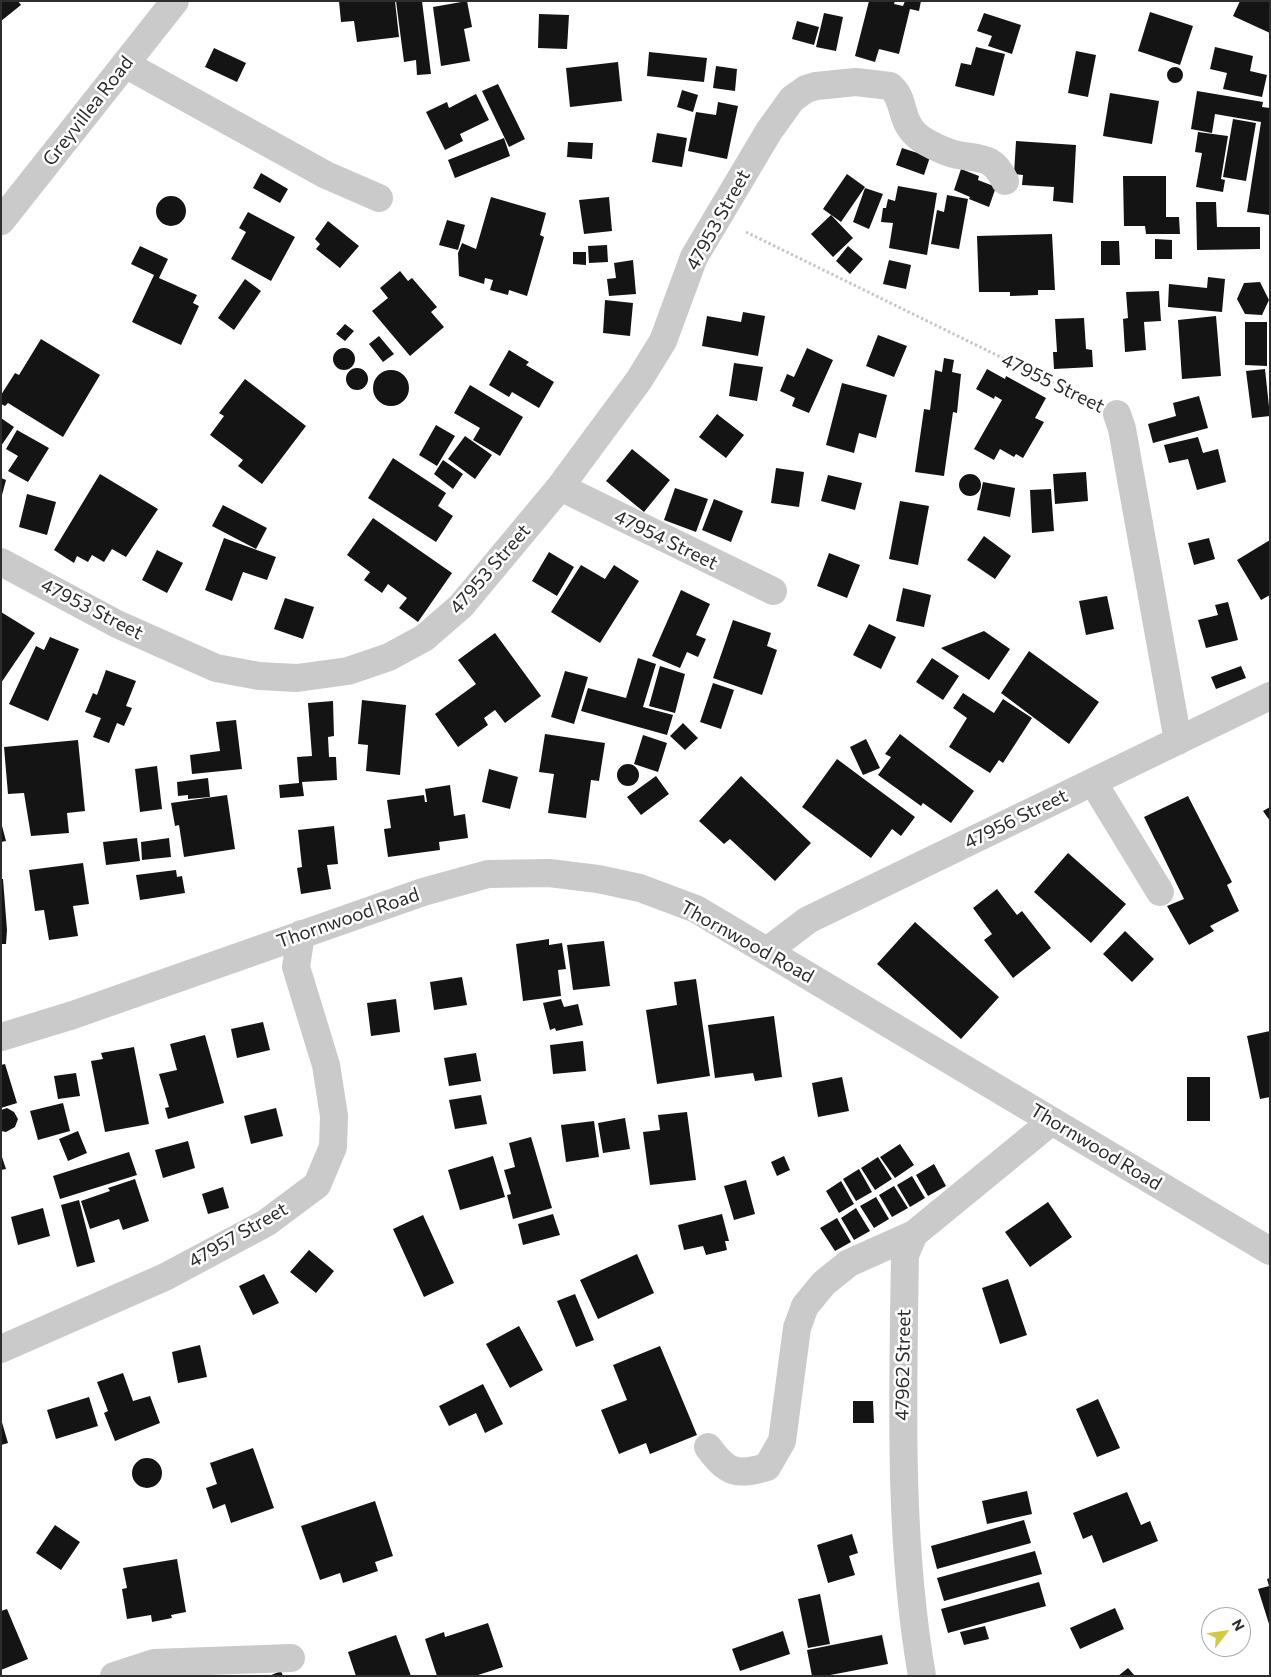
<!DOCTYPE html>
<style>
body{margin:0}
#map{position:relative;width:1271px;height:1677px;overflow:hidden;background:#fff;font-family:Commissioner,sans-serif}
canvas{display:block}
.frame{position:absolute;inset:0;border:2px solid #2d2d2d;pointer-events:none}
.north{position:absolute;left:1201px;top:1607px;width:50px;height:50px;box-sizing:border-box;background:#fff;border:1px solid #ababab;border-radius:50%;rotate:60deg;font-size:14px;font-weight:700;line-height:20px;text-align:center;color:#2d2d2d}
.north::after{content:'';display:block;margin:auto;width:18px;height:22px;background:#d1cb42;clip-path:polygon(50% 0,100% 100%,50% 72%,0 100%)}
</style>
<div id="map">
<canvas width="1271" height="1677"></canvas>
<div class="frame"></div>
<div class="north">N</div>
</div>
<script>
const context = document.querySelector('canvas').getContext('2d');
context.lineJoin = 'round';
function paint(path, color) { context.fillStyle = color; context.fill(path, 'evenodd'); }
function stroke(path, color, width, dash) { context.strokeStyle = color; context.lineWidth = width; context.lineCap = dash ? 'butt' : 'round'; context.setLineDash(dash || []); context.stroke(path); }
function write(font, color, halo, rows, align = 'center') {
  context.font = font + ' Commissioner,sans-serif'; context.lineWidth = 5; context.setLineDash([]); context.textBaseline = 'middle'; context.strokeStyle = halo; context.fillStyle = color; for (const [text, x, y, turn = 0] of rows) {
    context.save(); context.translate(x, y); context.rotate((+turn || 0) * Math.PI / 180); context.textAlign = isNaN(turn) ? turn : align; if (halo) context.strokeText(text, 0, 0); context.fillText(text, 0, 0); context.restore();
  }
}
paint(new Path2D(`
 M1 1H18L21 5 1 21Z
 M339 1H395L399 37 357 42 354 21 341 22Z
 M396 1H422L431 74 417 75 416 60 404 62Z
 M467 1 472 27 464 29 470 61 441 66 433 7Z
 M869 1H895L894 4 903 6 905 1H921L919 11 910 9 899 54 879 49 875 62 855 56Z
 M1240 1H1270V33L1233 16Z
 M1150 12 1193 26 1180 65 1138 51Z
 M824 13 843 17 836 51 816 47Z
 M984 13 1021 25 1012 54 988 46 992 36 977 31Z
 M539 14 569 15 567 49 538 48Z
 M797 21 819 27 814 45 792 39Z
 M976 47 1005 54 994 96 955 86 961 63 971 65Z
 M1215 47 1253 56 1250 71 1267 75 1262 97 1223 89 1227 73 1210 69Z
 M214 48 246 63 237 82 205 67Z
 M1076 51 1096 55 1088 97 1068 93Z
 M649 52 707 58 704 82 647 76Z
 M618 62 622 101 570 107 566 68Z
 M716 66 737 69 735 91 713 88Z
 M1167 75a8 8 0 1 1 16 0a8 8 0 1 1-16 0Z
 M498 84 525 139 509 147 482 91Z
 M682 90 698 95 693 112 677 107Z
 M1197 91 1263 102 1262 107 1270 108V215L1247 212 1261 122 1215 114 1212 133 1191 129Z
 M1110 93 1159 101 1152 144 1103 136Z
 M476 94 489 120 460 134 463 141 445 150 426 112 447 102 449 108Z
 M718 102 738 106 727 159 688 151 696 112 716 115Z
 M1233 119 1256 123 1246 181 1223 177Z
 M1198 132 1228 136 1221 179 1225 180 1223 192 1196 187 1202 153 1195 152Z
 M657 133 687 138 682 167 652 162Z
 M504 138 510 156 455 178 448 160Z
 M1016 141 1076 145 1073 203 1053 201 1054 187 1022 185 1023 175 1014 174Z
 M568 142 593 143 592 159 567 157Z
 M902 148 930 157 924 175 896 165Z
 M961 169 979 176 978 180 996 187 989 207 969 199 970 197 954 190Z
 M261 173 288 189 280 203 253 188Z
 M847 174 865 187 841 222 823 209Z
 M1123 176H1166V217H1179L1180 234H1146L1145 226H1124Z
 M898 186 937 193 927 255 889 248 893 223 881 222 883 208H886L888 199 895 201Z
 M865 188 883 194 869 229 853 222Z
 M947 195 968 199 959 249 931 244 937 210 944 212Z
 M156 211a15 15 0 1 1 30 0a15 15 0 1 1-30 0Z
 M491 197 546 213 540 235 544 237 527 296 509 290 508 295 490 290 493 280 485 278 484 284 459 276 458 253 462 243 476 249Z
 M609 197 612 231 584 234 579 200Z
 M1196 202H1216L1217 227H1260V249L1197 250Z
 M248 212 295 237 271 281 231 259 246 232 239 228Z
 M831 215 853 238 833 257 811 234Z
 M447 220 465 225 458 250 439 245Z
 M328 221 359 246 340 268 316 249 320 244 315 239Z
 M1052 234 1055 290H1038V295L1010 296V292H979L977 236Z
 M1155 239 1172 240V259H1155Z
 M1101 241H1119L1120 265H1101Z
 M607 245 608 262 589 263 588 246Z
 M140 246 168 259 159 278 197 295 193 303 199 306 181 345 132 322 154 275 131 264Z
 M848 246 863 259 850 274 836 261Z
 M573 252H586V265L573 264Z
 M633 260 636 294 609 296 607 279 616 278 614 263Z
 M889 260 911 265 906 289 883 284Z
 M400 271 408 281 412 278 437 307 431 312 444 327 410 356 372 311 388 298 380 288Z
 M1208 277 1225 279 1222 312 1168 307 1169 284 1207 288Z
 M245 279 261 291 234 330 218 318Z
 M1260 282 1269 300 1262 315 1245 314 1237 299 1244 283Z
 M1159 291 1161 321 1144 322 1146 350 1125 352 1123 319 1128 318 1126 292Z
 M605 300 633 303 630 336 603 333Z
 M743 312 765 316 758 356 702 346 707 316 741 322Z
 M1216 316 1221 376 1182 379 1178 320Z
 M1084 318 1086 349 1092 350 1093 367 1054 369 1053 352H1057L1055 319Z
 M1245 322H1267V366L1245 365Z
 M345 324 354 331 345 341 336 334Z
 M878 335 907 346 894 377 866 366Z
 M379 336 394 354 383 362 369 344Z
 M41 339 100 375 63 437 8 403 5 406 1 404V395L15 373 19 375Z
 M807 348 833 360 809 413 792 406 795 398 780 391 787 374 794 377Z
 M333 359a11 11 0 1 1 22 0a11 11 0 1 1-22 0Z
 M509 350 529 362 526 365 554 382 539 408 512 392 509 397 489 385Z
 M944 358 954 360 952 372 961 374 957 413 953 412 944 476 915 472 924 409 930 410 935 370 942 372Z
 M734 363 763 367 757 401 729 396Z
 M346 379a11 11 0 1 1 22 0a11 11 0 1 1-22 0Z
 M987 369 1005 379 1006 376 1046 398 1035 418 1044 422 1023 458 1016 454 1014 457 1000 449 994 460 974 449 1002 400 995 396 994 399 976 389Z
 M1265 369 1270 416 1252 418 1246 371Z
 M373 388a18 18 0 1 1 36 0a18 18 0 1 1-36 0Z
 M245 379 306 426 262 484 238 466 243 460 210 435 224 416 219 413Z
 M842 383 887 395 876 438 859 433 854 453 826 445Z
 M470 385 523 417 500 456 473 440 480 428 454 413Z
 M1199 396 1208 428 1153 443 1148 424 1176 416 1173 403Z
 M717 414 744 435 726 458 699 437Z
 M1 418 14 427 1 446Z
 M436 425 455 436 437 466 419 455Z
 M17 430 49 448 28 482 8 471 18 456 6 449Z
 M465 436 492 455 475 479 448 459Z
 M1198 437 1203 453 1218 449 1226 482 1197 490 1188 459 1169 463 1164 445Z
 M632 449 670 480 644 512 606 481Z
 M393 458 446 493 438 506 453 516 436 542 368 498Z
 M443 460 463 474 453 489 434 474Z
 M776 468 804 472 799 507 771 503Z
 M1086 472 1088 501 1055 504 1053 474Z
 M959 485a11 11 0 1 1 22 0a11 11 0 1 1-22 0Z
 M100 474 158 509 126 557 112 549 104 562 92 555 88 562 77 556 74 563 54 550Z
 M828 475 862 483 855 510 821 501Z
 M1 478 6 480 2 495H1Z
 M983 482 1015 488 1010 517 977 510Z
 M675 488 708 499 696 532 664 520Z
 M1051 489 1054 531 1032 533 1030 490Z
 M27 494 56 502 47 535 19 527Z
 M714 499 743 511 731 542 702 530Z
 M900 501 929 506 918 565 889 559Z
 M223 505 267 528 256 549 212 526Z
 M373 518 452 573 418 622 399 608 407 598 388 584 382 593 364 580 370 572 347 555Z
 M984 536 1011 556 995 579 967 560Z
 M224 538 276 557 267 580 243 572 232 601 205 590Z
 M1209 538 1215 559 1194 565 1188 543Z
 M1270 540V595L1261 600 1237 560Z
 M157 550 183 563 167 593 142 580Z
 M549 552 574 567 557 596 532 581Z
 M829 553 860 565 847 598 817 586Z
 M581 565 605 579 614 565 639 581 600 643 551 612Z
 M903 588 931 595 924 627 896 621Z
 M681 590 710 604 696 635 706 639 698 657 687 652 680 668 652 656Z
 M1107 596 1114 629 1086 635 1079 601Z
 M285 598 314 607 303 639 274 629Z
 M1228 602 1238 640 1206 648 1198 620 1218 615 1215 605Z
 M1 612 35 633 1 683Z
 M733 620 771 633 767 646 777 650 762 695 713 678Z
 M869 624 896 637 881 669 853 655Z
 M984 631 1010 649 989 680 941 648Z
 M495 633 541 696 505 723 495 710 484 718 488 725 458 747 435 714 476 684 458 660Z
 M50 637 79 649 48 721 9 704 36 646 44 650Z
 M1029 651 1099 702 1069 744 1001 693Z
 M638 658 656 664 643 707 673 715 667 735 581 711 588 688 626 698Z
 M932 658 959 676 943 700 916 682Z
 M660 666 685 674 675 713 649 706Z
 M1241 666 1246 678 1216 689 1211 677Z
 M106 670 136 681 126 706 132 708 124 726 117 723 109 743 93 737 101 718 85 712 93 693 97 695Z
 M565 671 588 677 574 724 551 717Z
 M713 683 734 690 721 729 700 722Z
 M963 693 994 713 1003 699 1032 718 1003 763 999 760 990 773 949 747 967 718 953 708Z
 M362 700 406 705 400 775 366 771 368 745 358 744Z
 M333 701 334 736 328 737 329 757H336L337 780 302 782 304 796 280 798 279 785 299 783 297 757 312 756 308 703Z
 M236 720 242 769 192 774 190 755 220 751 216 722Z
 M683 723 698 738 685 750 670 736Z
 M545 734 605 743 599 781 591 780 586 818 548 813 554 774 539 772Z
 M900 734 974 791 951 823 923 803 921 806 878 775 891 757 885 754Z
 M643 735 667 743 658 772 634 764Z
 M866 739 880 768 863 775 850 747Z
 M78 740 85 811 67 813 69 833 31 836 24 793 8 794 4 747Z
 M837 759 915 817 901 836 892 829 871 858 802 807Z
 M617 775a11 11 0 1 1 22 0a11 11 0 1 1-22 0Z
 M157 766 162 809 140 812 135 769Z
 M489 769 518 777 510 809 482 802Z
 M656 776 669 794 641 815 627 797Z
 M741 776 811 843 775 881 730 839 724 844 699 821Z
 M208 778 210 797 188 799V795L178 796 177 782Z
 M450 785 454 816 465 814 468 838 439 842 440 850 388 857 384 829 391 828 387 800 424 795 425 802H427L425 789Z
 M227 795 235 849 184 857 179 825 175 826 171 803Z
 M1188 796 1232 882 1227 885 1239 911 1210 926 1214 931 1189 945 1167 906 1184 899 1144 817Z
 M1270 807V821L1263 811Z
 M1 822 6 841 1 842Z
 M334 826 338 864 327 865 331 889 301 894 297 868 302 867 298 830Z
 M137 838 140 861 106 865 103 842Z
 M169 838 171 857 142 860 141 842Z
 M1068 853 1126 904 1091 943 1034 892Z
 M83 863 89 904 73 906 78 936 49 940 44 910 35 911 29 870Z
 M176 870 177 877 182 876 185 893 140 900 136 875Z
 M1 879H3L7 930 6 944H1Z
 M997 889 1017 915 1022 911 1051 948 1013 978 984 940 992 934 973 908Z
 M915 922 999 997 961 1039 877 964Z
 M1125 931 1154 959 1132 982 1103 954Z
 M549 939V945L562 943 566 969 558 970 561 996 523 1001 516 944Z
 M604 941 610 986 573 990 567 945Z
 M462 977 467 1005 434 1010 430 982Z
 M696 979 710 1076 657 1084 646 1010 677 1005 674 982Z
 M396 999 400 1032 371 1036 367 1003Z
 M561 999 564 1007 578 1004 583 1025 556 1031 555 1028 550 1030 543 1003Z
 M774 1016 782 1077 755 1081 753 1073 715 1078 708 1025Z
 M263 1022 270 1050 237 1058 231 1029Z
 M1270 1031V1097L1260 1099 1247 1036Z
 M205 1035 224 1103 168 1119 165 1108 169 1107 159 1074 177 1070 170 1044Z
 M583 1041 586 1071 553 1074 550 1045Z
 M134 1047 149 1124 105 1132 91 1061 103 1059 101 1053Z
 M476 1053 481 1081 449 1086 444 1058Z
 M5 1064 17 1103 1 1108V1065Z
 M76 1073 80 1096 58 1099 54 1076Z
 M842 1077 849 1111 818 1117 812 1083Z
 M1187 1077H1210V1121H1187Z
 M481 1095 487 1124 455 1129 449 1100Z
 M63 1103 70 1131 38 1140 30 1111Z
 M7 1108 14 1112 18 1119 15 1127 6 1132 1 1131V1110Z
 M276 1108 283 1136 251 1144 244 1116Z
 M687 1112 696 1180 650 1185 643 1132 660 1130 658 1115Z
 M625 1118 630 1149 603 1153 598 1123Z
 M594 1121 599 1157 566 1162 561 1125Z
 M78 1131 87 1153 68 1161 59 1139Z
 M531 1137 552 1208 513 1219 507 1195 511 1194 504 1170 515 1167 509 1143Z
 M188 1141 195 1168 163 1178 155 1150Z
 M900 1144 914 1165 895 1178 880 1157Z
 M129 1152 137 1175 60 1199 53 1176Z
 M1 1154 6 1169 1 1170Z
 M493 1156 505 1197 460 1210 448 1170Z
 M784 1156 790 1170 777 1176 771 1162Z
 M878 1157 892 1179 875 1190 861 1168Z
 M934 1164 946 1186 928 1196 916 1175Z
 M859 1169 872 1192 856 1201 843 1179Z
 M912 1176 925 1198 910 1207 897 1185Z
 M135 1179 149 1221 123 1230 119 1219 90 1229 81 1201 110 1191 108 1188Z
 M746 1180 755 1214 734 1220 724 1186Z
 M841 1181 854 1204 839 1213 826 1191Z
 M894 1186 908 1208 892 1217 879 1195Z
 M223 1187 229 1208 208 1214 202 1194Z
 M876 1197 889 1219 874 1228 860 1206Z
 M79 1200 95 1262 77 1267 61 1205Z
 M1048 1202 1072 1237 1030 1267 1005 1232Z
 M43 1208 50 1236 18 1245 11 1217Z
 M856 1208 870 1231 854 1240 841 1218Z
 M553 1214 560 1235 523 1245 518 1224Z
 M722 1214 729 1241H725L727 1250 706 1255 703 1246 684 1250 678 1225Z
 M423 1215 454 1283 424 1297 393 1229Z
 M837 1218 851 1242 835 1251 820 1228Z
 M309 1250 334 1271 316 1293 290 1272Z
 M637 1254 654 1293 598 1319 580 1280Z
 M264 1274 279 1303 253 1315 239 1286Z
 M1008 1279 1027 1335 1000 1344 982 1288Z
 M575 1294 594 1340 576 1347 557 1301Z
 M519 1326 543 1370 510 1388 486 1344Z
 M200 1345 207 1377 178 1383 172 1352Z
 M660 1346 697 1435 650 1454 646 1443 619 1454 601 1410 627 1400 613 1365Z
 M123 1373 133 1401 150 1396 160 1423 115 1441 104 1413 108 1411 97 1382Z
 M483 1384 503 1424 485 1433 476 1413 449 1426 439 1406Z
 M89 1397 98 1426 56 1439 47 1410Z
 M1098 1399 1120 1448 1097 1457 1076 1409Z
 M853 1401H873L874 1423H853Z
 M1 1419 8 1443 1 1445Z
 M253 1448 274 1508 231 1523 225 1504 213 1509 206 1488 217 1484 210 1463Z
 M132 1473a15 15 0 1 1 30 0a15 15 0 1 1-30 0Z
 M1027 1491 1032 1514 987 1524 982 1501Z
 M1127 1492 1141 1525 1150 1521 1158 1541 1103 1563 1092 1535 1083 1539 1073 1513Z
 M375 1501 393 1556 375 1562 378 1571 343 1583 340 1573 320 1580 301 1526Z
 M1024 1520 1031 1543 937 1569 931 1546Z
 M55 1525 80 1542 61 1570 36 1553Z
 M852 1534 858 1553 849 1556 855 1575 828 1583 817 1545Z
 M1035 1551 1042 1574 944 1601 937 1578Z
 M177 1559 186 1612 171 1615 172 1618 152 1622 151 1615 127 1619 122 1589 127 1588 123 1568Z
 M1270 1578V1624H1269L1258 1589 1269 1586 1267 1579Z
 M1039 1582 1046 1606 948 1633 941 1609Z
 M820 1594 830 1644 808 1648 798 1599Z
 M1115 1608 1124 1629 1080 1649 1070 1628Z
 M7 1609 28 1659 1 1670V1611Z
 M488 1623 503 1667 475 1676H437L425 1639 444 1632 445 1637Z
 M985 1626 989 1639 964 1645 960 1632Z
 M783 1631 790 1654 740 1671 732 1649Z
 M396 1635 411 1676H356L348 1652Z
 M882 1635 888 1664 825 1676H812L807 1650Z
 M1128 1668 1135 1676H1118Z
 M281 1671 283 1676H269Z`), '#141414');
stroke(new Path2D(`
 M746 232 1088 400`), '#c7c7c7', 3, [2.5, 2.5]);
stroke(new Path2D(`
 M125 64 326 175 379 198
 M1 221 175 1
 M1117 414 1122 429 1178 741
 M560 487 773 591
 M1 562 117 624 216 668 259 676 297 678 348 671 389 657 424 638 461 606 560 487 639 380 663 341 694 257 769 131 792 99 806 89 816 86 856 82 890 86C908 100 896 125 926 142 935 147 948 153 958 155 982 159 993 156 1005 181
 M1093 782 1160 892
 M767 951 808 920 1270 696
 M1 1037 73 1015 423 892 488 874 549 873 598 879 640 888 696 909 1270 1251
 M1 1349 165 1277 266 1223 317 1185 333 1147 334 1116 326 1065 296 967 301 934
 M708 1447C727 1473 736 1476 767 1467L782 1441 797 1328 805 1306 824 1283 849 1263 914 1234
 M114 1676 154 1663 291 1658
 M922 1676C898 1538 903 1394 905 1255L914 1234 1052 1121`), '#cacaca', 28);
write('19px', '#2d2d2d', '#fff', [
 ["Greyvillea Road",88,111,-52],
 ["47953 Street",718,220,-61],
 ["47955 Street",1053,383,26],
 ["47954 Street",666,540,26],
 ["47953 Street",490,569,-49],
 ["47953 Street",92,609,27],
 ["47956 Street",1016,819,-26],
 ["Thornwood Road",348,918,-19],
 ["Thornwood Road",747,942,29],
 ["Thornwood Road",1096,1147,31],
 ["47957 Street",238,1235,-30],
 ["47962 Street",903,1365,-89]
]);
</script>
